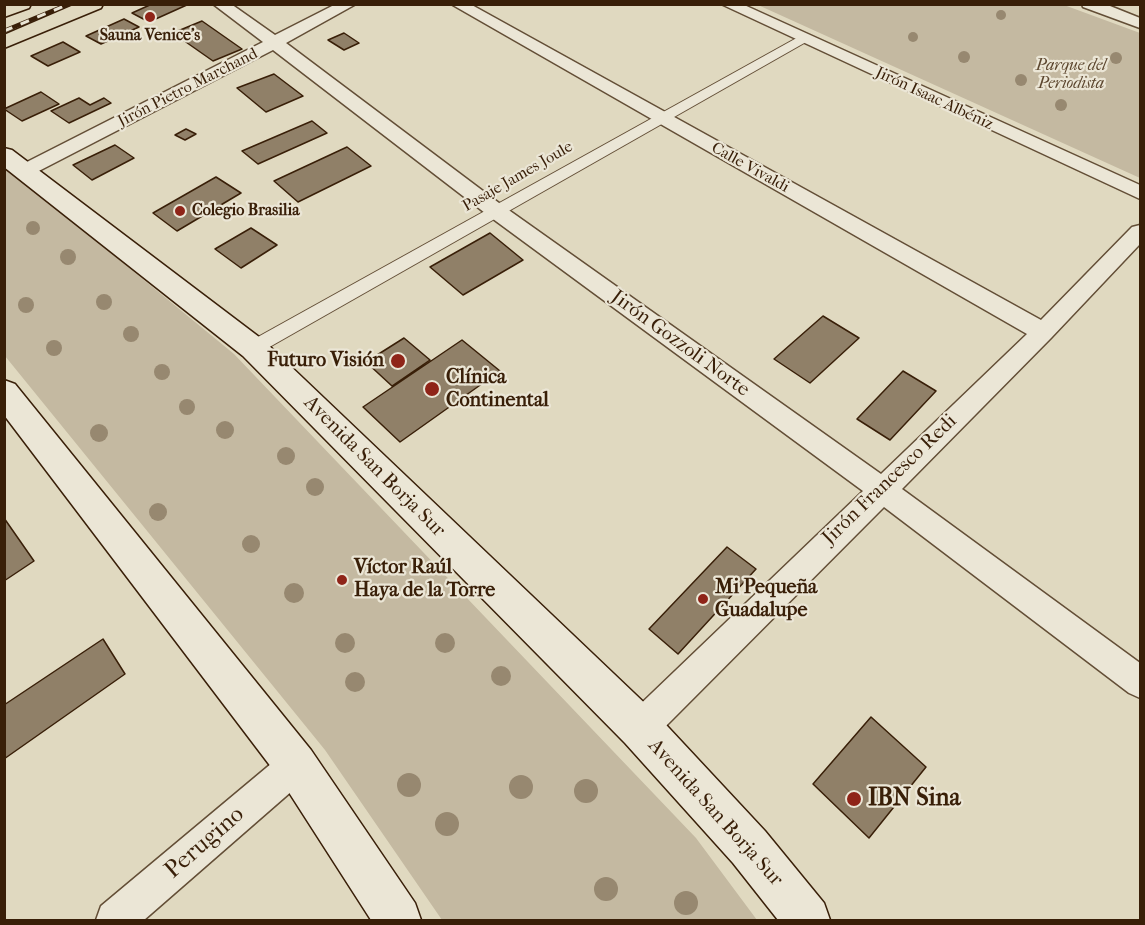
<!DOCTYPE html>
<meta charset="utf-8">
<style>
body{margin:0}
#map{position:relative;width:1145px;height:925px;overflow:hidden;background:#e0d9c0;font-family:"IM FELL French Canon",serif}
canvas{display:block}
.frame{position:absolute;inset:0;border:6px solid #391f08;pointer-events:none}
</style>
<div id="map">
<canvas width="1145" height="925"></canvas>
<div class="frame"></div>
</div>
<script>
const context = document.querySelector('canvas').getContext('2d');
context.lineJoin = 'round';
function paint(path, color) { context.fillStyle = color; context.fill(path, 'evenodd'); }
function stroke(path, color, width, dash) { context.strokeStyle = color; context.lineWidth = width; context.lineCap = dash ? 'butt' : 'round'; context.setLineDash(dash || []); context.stroke(path); }
function write(font, color, halo, rows, align = 'center') {
  context.font = font + ' "IM FELL French Canon",serif'; context.lineWidth = 4.5; context.setLineDash([]); context.textBaseline = 'middle'; context.strokeStyle = halo; context.fillStyle = color; for (const [text, x, y, turn = 0] of rows) {
    context.save(); context.translate(x, y); context.rotate((+turn || 0) * Math.PI / 180); context.textAlign = isNaN(turn) ? turn : align; if (halo) context.strokeText(text, 0, 0); context.fillText(text, 0, 0); context.restore();
  }
}
paint(new Path2D(`
 M758 5H1064L1140 33V178Z
 M4 165 234 354 696 838 757 920H442L325 750 5 356Z`), '#c4b9a1');
const building = new Path2D(`
 M152 4H189L149 22 132 13Z
 M124 19 139 27 101 44 86 36Z
 M202 21 242 49 213 61 173 33Z
 M344 33 359 43 344 50 328 40Z
 M63 42 80 52 48 66 31 56Z
 M274 74 303 96 266 112 237 88Z
 M41 92 59 104 22 121 4 109Z
 M79 98 90 105 104 98 111 103 69 123 51 111Z
 M312 121 327 133 258 164 242 151Z
 M186 129 196 134 185 140 175 135Z
 M115 145 134 158 92 180 73 165Z
 M347 147 371 166 298 202 274 181Z
 M216 177 241 193 177 231 153 213Z
 M251 228 277 245 241 268 215 249Z
 M490 233 523 260 463 295 430 267Z
 M823 316 859 338 810 383 774 359Z
 M404 338 430 360 392 386 366 362Z
 M462 340 500 371 400 442 363 407Z
 M903 371 936 391 890 440 857 419Z
 M4 518 34 561 4 581Z
 M727 547 756 569 678 654 649 629Z
 M103 639 125 674 4 759V705Z
 M871 717 926 767 869 838 813 784Z`);
paint(building, '#908068');
stroke(building, '#391f08', 1.5);
const pedestrian = new Path2D(`
 M802 35 808 39 806 42 259 353 253 354 247 353 244 348 247 343Z`);
const minor = new Path2D(`
 M213 4H231L275 35 336 4H356L286 43 503 206 881 474 1027 334 451 4H470L1041 320 1132 227 1140 225V244L1051 338 902 489 1140 663V698L1129 693 884 507 652 740 640 745 628 740 623 728 628 716 863 491 489 216 273 50 33 174H19L16 170 19 166 263 42Z
 M721 4H742L1140 185V199Z
 M1082 4H1105L1140 18V28L1083 7Z
 M296 748 308 753 313 765 308 777 144 920H96L101 906 284 753Z`);
const secondary = new Path2D(`
 M4 148 12 150 263 340 655 713 765 831 824 903 830 920H778L733 863 625 743 243 356 4 167Z
 M4 380 15 384 311 750 415 903 421 920H371L281 780 4 415Z`);
const primary = new Path2D(`
 M4 4H31L29 8 4 17Z
 M76 4H103L101 8 4 48V35Z`);
stroke(pedestrian, '#634e36', 2);
stroke(minor, '#634e36', 3);
stroke(secondary, '#391f08', 3);
stroke(primary, '#391f08', 3);
paint(pedestrian, '#ebe6d6');
paint(minor, '#ebe6d6');
paint(secondary, '#ebe6d6');
paint(primary, '#e0d9c0');
const rail = new Path2D(`
 M4 31 69 4`);
stroke(rail, '#391f08', 4.5);
stroke(rail, '#ebe6d6', 3, [9]);
context.fillStyle = '#978870';
for (const [x, y, r] of [
 [1001,15,5],
 [913,37,5],
 [964,57,6],
 [1116,58,6],
 [1021,80,6],
 [1061,105,6],
 [33,228,7],
 [68,257,8],
 [104,302,8],
 [26,305,8],
 [131,334,8],
 [54,348,8],
 [162,372,8],
 [187,407,8],
 [225,430,9],
 [99,433,9],
 [286,456,9],
 [315,487,9],
 [158,512,9],
 [251,544,9],
 [294,593,10],
 [345,643,10],
 [445,643,10],
 [501,676,10],
 [355,682,10],
 [409,785,12],
 [521,787,12],
 [586,791,12],
 [447,824,12],
 [606,889,12],
 [686,903,12]
]) { context.beginPath(); context.arc(x, y, r, 0, 2 * Math.PI); context.fill(); }
for (const [x, y, r, color] of [
 [150,17,6,"#8f2418"],
 [180,211,6,"#8f2418"],
 [398,361,8,"#8f2418"],
 [432,389,8,"#8f2418"],
 [342,580,6,"#8f2418"],
 [703,599,6,"#8f2418"],
 [854,799,8,"#8f2418"]
]) { const dot = new Path2D(); dot.arc(x, y, r, 0, 2 * Math.PI); context.fillStyle = color; context.fill(dot); stroke(dot, '#ebe6d6', 2); }
write('bold 16px', '#391f08', '#ebe6d6', [
 ["Sauna Venice's",150,36],
 ["Colegio Brasilia",192,211,"left"]
]);
write('italic 16px', '#5c462e', '#ebe6d6', [
 ["Parque del",1071,66],
 ["Periodista",1071,84]
]);
write('16px', '#391f08', '#ebe6d6', [
 ["Jirón Pietro Marchand",188,88,-27],
 ["Jirón Isaac Albéniz",934,99,25],
 ["Calle Vivaldi",750,168,29],
 ["Pasaje James Joule",518,177,-30]
]);
write('20px', '#391f08', '#ebe6d6', [
 ["Jirón Gozzoli Norte",680,344,36],
 ["Avenida San Borja Sur",374,467,45],
 ["Jirón Francesco Redi",890,480,-44],
 ["Avenida San Borja Sur",715,813,48]
]);
write('bold 20px', '#391f08', '#ebe6d6', [
 ["Futuro Visión",384,361,"right"],
 ["Clínica",446,378],
 ["Continental",446,401],
 ["Víctor Raúl",354,568],
 ["Haya de la Torre",354,591],
 ["Mi Pequeña",715,588],
 ["Guadalupe",715,611]
], 'left');
write('bold 24px', '#391f08', '#ebe6d6', [
 ["IBN Sina",868,799]
], 'left');
write('24px', '#391f08', '#ebe6d6', [
 ["Perugino",205,843,-41]
]);
</script>
